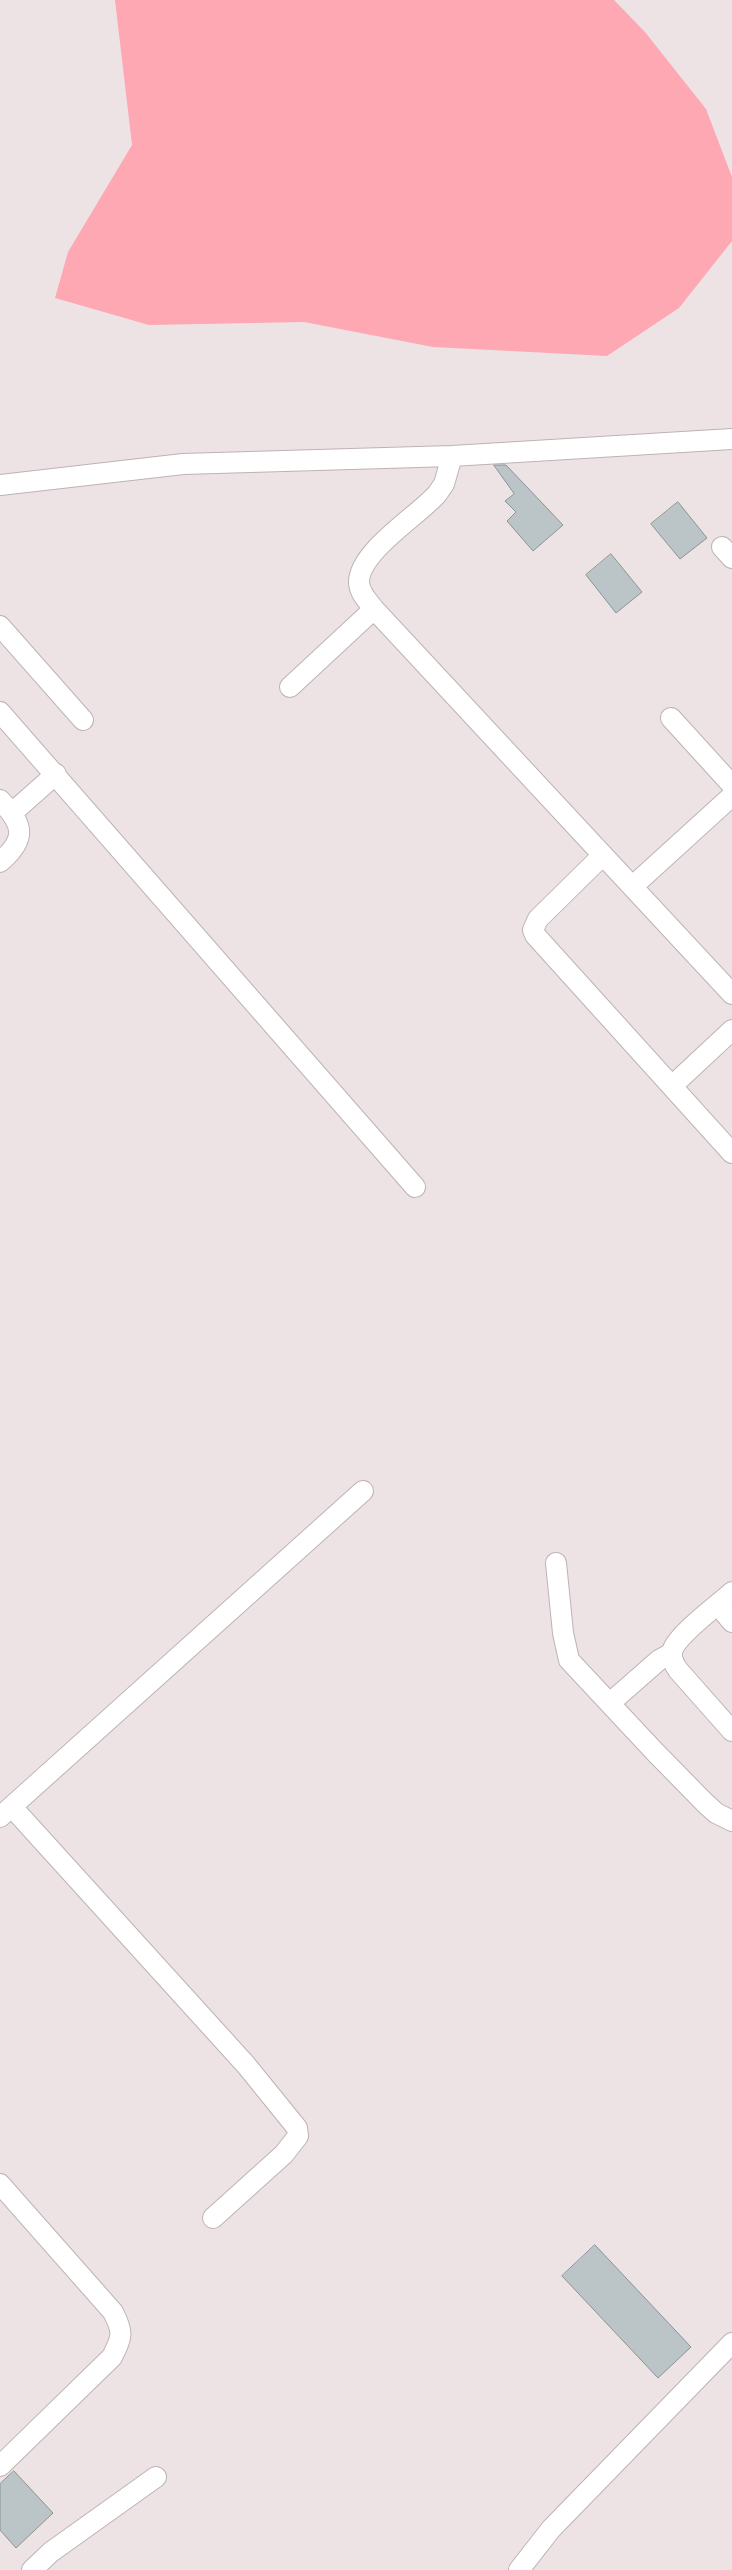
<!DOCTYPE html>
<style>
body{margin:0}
canvas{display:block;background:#eee3e4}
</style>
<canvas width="732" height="2570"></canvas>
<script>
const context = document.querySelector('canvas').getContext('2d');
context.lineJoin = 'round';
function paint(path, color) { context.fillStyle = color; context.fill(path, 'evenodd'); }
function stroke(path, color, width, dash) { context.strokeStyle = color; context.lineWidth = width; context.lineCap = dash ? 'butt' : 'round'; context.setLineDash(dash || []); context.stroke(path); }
paint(new Path2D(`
 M115 0H614L645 32 706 109 732 177V241L679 308 607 356 433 347 304 322 149 325 55 298 68 252 132 145Z`), '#fda8b2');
const building = new Path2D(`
 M494 465H506L563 525 533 551 507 521 516 512 505 501 514 494Z
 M678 502 707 538 680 559 651 524Z
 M611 554 642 592 616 613 586 575Z
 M595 2245 691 2347 658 2378 562 2276Z
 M14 2471 53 2513 16 2548 0 2530V2484Z`);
paint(building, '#bbc5c8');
stroke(building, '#8a9396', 1);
const minor = new Path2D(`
 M452 456 444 484 437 494C418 516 358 552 359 583 360 594 368 601 374 609L732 994
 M0 485 183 464 452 456 732 439
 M722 547 732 558
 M0 626 83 720
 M290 687 374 609
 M0 712 415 1187
 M671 718 732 785
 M0 800C23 824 28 838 0 862
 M12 813 56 774
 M603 855 538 919 533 930 535 935 732 1153
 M633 886 732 796
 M672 1086 732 1030
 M556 1563 563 1633 569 1660 655 1752 705 1803 716 1813 732 1821
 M732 1592C719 1604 675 1636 672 1652 671 1659 674 1664 678 1670L732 1731
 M718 1605 732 1622
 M610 1703 659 1660 672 1653
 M12 1807 246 2065 297 2128 298 2136 284 2154 213 2218
 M0 1817 363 1491
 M0 2184 113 2312C124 2333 122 2337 112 2357L0 2466
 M32 2570 51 2552 156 2477
 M519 2570 551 2529 732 2343`);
stroke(minor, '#bdb3b4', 22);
stroke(minor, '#fff', 20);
</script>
